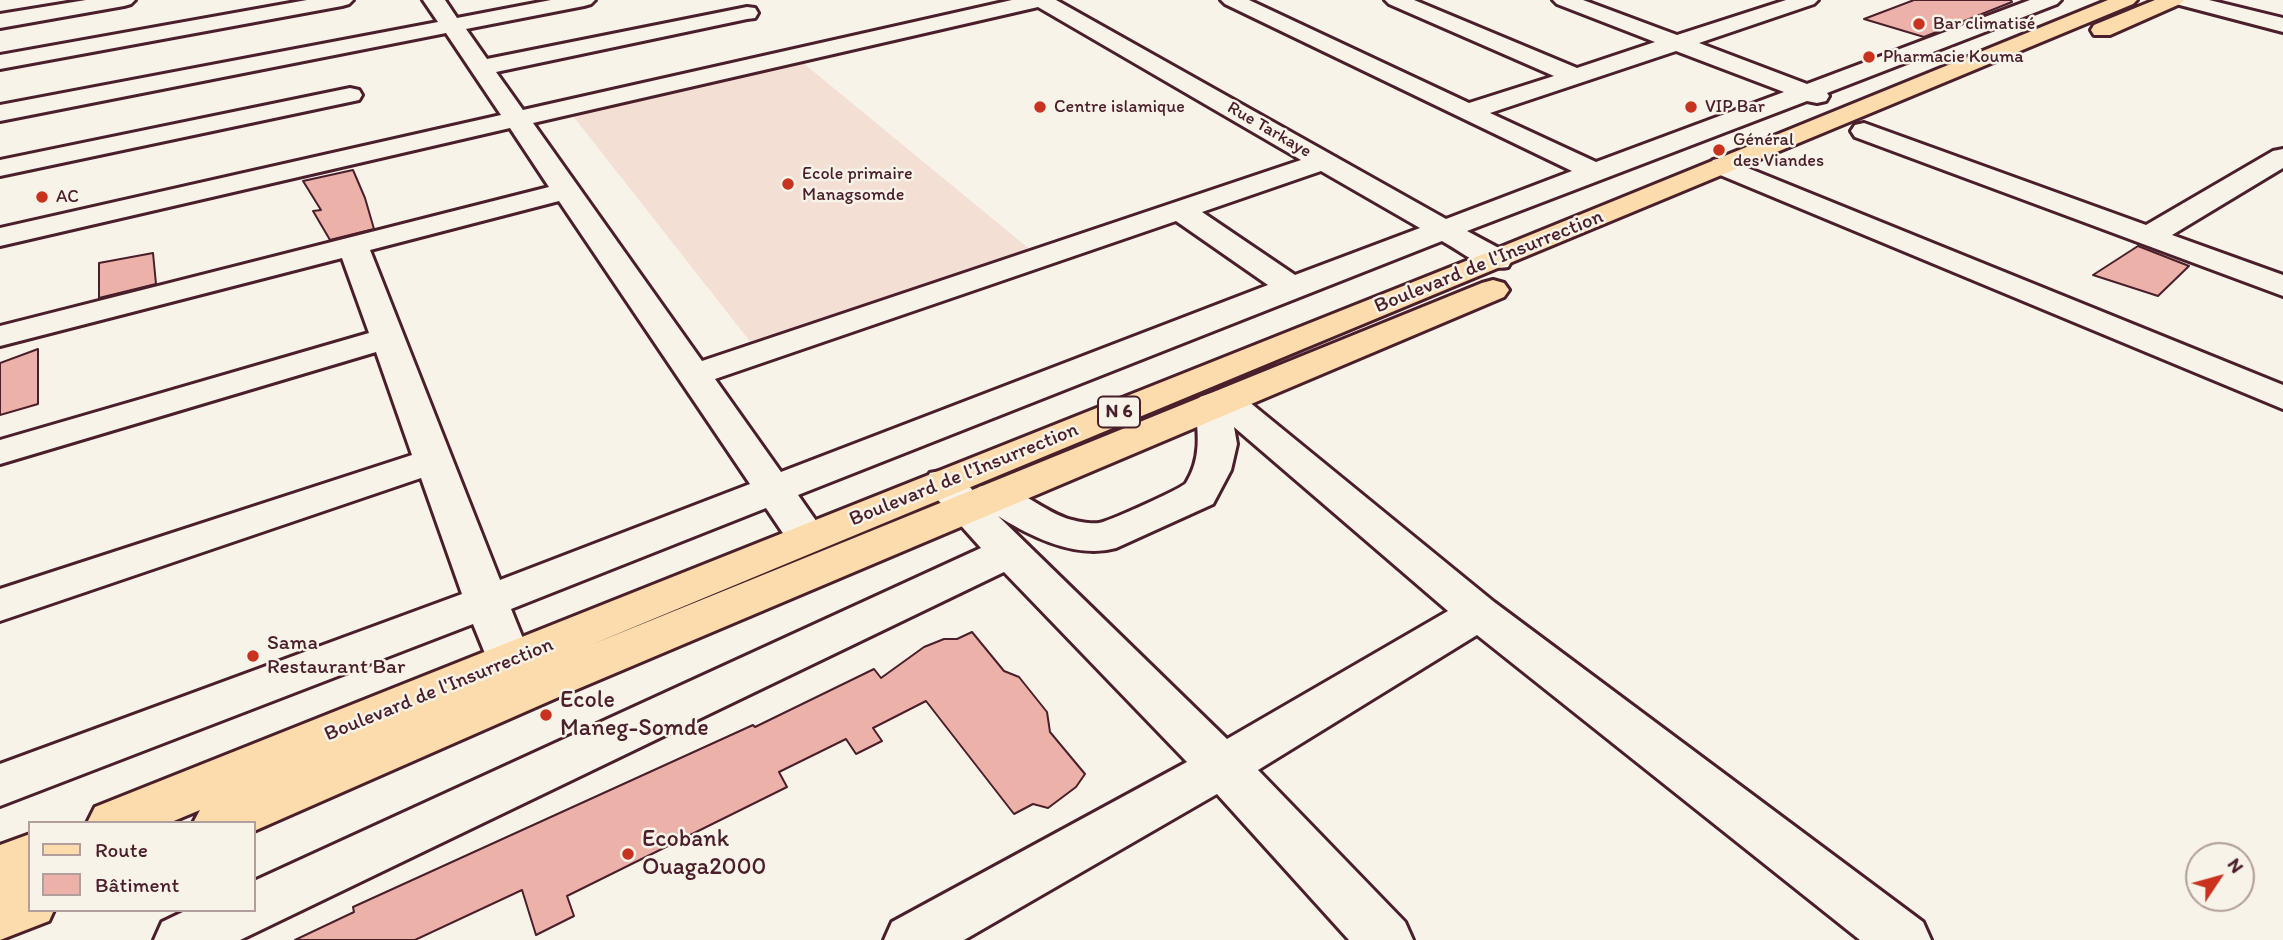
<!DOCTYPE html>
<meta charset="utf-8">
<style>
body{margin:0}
#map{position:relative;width:2283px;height:940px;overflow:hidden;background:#f7f3e8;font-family:Itim,sans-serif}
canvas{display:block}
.legend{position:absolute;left:28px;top:821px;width:228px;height:91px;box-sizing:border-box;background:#f7f3e8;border:2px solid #b29e9c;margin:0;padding:9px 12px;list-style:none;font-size:21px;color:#4a1f2b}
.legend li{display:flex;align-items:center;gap:14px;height:35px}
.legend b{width:35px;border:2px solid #b29e9c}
.north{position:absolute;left:2185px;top:842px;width:70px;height:70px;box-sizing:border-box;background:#f7f3e8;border:2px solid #b29e9c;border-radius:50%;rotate:54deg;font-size:19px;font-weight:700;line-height:28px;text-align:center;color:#4a1f2b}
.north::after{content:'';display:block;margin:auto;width:24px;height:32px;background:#c8321e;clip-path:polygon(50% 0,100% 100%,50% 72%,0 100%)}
</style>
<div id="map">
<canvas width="2283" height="940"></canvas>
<ul class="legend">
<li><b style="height:9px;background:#fcdcac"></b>Route</li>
<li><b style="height:19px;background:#ecb1a8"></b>Bâtiment</li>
</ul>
<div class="north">N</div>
</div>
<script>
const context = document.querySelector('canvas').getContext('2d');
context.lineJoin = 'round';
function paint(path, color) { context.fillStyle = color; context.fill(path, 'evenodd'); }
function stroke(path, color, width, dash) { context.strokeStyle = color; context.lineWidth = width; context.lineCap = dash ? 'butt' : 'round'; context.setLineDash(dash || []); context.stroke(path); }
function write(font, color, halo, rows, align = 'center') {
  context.font = font + ' Itim,sans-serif'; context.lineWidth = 5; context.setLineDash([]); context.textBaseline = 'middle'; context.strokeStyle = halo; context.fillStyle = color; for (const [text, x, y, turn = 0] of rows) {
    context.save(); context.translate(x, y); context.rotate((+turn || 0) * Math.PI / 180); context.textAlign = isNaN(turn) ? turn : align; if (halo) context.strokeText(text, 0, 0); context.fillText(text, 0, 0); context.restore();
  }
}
paint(new Path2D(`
 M802 62 1033 252 752 344 573 116Z`), '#f4dfd5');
const building = new Path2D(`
 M1914 0H2011L2012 2 1924 37 1864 19Z
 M353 170 365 198 374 229 330 240 313 211 321 210 303 181Z
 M2138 246 2189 266 2158 296 2093 275Z
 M153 253 156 284 99 298V263Z
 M38 349V404L0 415V363Z
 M972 632 1004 671 1019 677 1047 712 1050 732 1085 774 1076 787 1048 808 1033 804 1014 814 926 701 873 728 882 741 856 754 846 739 779 772 787 787 567 896 574 916 536 935 522 890 415 940H295L354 912 353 907 753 725 755 727 874 669 881 678 924 647 944 639H957Z`);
paint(building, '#ecb1a8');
stroke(building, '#4a1f2b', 2);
const minor = new Path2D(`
 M86 0H135L131 4 124 6 0 28V14Z
 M307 0H353L349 4 342 6 0 69V55Z
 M423 0H445L457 18 551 0H595L591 4 584 6 466 29 487 59 747 7 755 8 758 13 755 18 747 19 496 72 523 110 1012 0H1056L1446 219 1572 171 1225 4 1221 0H1249L1469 103 1554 76 1389 4 1385 0H1414L1577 68 1655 42 1557 4 1553 0H1583L1677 35 1786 0H1818L1814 4 1699 43 1807 84 2030 0H2061L2057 4 1827 93 1829 96 1826 101 1817 103 1807 101 1467 231 1508 253 1512 260 1508 267C1484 272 1462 252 1442 241L798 495 828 538 821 548 807 552 793 548 766 508 511 609 532 661 525 673 509 678 493 673 473 624 0 806V764L462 594 421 478 0 621V589L412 455 376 352 0 464V440L369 333 342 258 0 346V326L549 187 510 128 0 246V228L501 115 446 33 0 121V105L438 22ZM1038 7 1301 160 702 361 533 123ZM1676 51 1784 92 1596 162 1490 113ZM1321 171 1420 228 1295 275 1202 212ZM559 201 750 484 500 580 370 250ZM1176 221 1268 285 781 472 715 379Z
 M2172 0H2209L2283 18V32L2176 4Z
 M350 88 359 90 362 95 359 100 0 176V160Z
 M1864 123 2146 225 2273 151 2283 149V168L2172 235 2283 275V296L1855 137 1851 131 1855 125Z
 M1723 158 2283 385V409L1713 172 1709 166 1713 160Z
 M1224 389 1237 392 1494 602 1923 922 1931 940H1860L1477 635 1258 770 1405 922 1413 940H1349L1217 794 964 940H884L892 922 1187 762 1004 572 240 940H154L162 922 187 910H254V881L981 548 930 491 925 482 930 473C953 467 961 476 975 493L979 487C1013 478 1040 512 1072 520 1079 522 1092 524 1099 523 1108 522 1183 488 1186 483 1202 458 1198 432 1195 405L1200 397ZM1234 427 1448 611 1227 739 998 516C1031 537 1076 559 1116 548L1213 504 1231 470 1237 444Z`);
const major = new Path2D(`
 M2108 0H2137L2133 4 593 644 1482 283 1493 280 1504 283 1509 290 1504 297 561 696 254 831V823H193L200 810 169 823H87L95 807 1486 253Z
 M2155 0H2184L2180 4 2110 35H2094L2091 30 2094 25Z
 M30 834V910H54L49 921 0 940V845Z`);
stroke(minor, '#4a1f2b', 6);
stroke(major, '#4a1f2b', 6);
paint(minor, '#f7f3e8');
paint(major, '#fcdcac');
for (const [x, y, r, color] of [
 [1919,24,7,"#c8321e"],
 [1869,57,7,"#c8321e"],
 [1040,107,7,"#c8321e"],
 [1691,107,7,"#c8321e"],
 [1719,150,7,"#c8321e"],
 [788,184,7,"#c8321e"],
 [42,197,7,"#c8321e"],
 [253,656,7,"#c8321e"],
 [546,715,7,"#c8321e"],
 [628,854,7,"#c8321e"]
]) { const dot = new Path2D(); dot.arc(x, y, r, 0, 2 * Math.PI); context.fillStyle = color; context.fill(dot); stroke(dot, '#f7f3e8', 2.5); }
write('18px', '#4a1f2b', '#f7f3e8', [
 ["Bar climatisé",1933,24],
 ["Pharmacie Kouma",1883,57],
 ["Centre islamique",1054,107],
 ["VIP Bar",1705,107],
 ["Général",1733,140],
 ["des Viandes",1733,161],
 ["Ecole primaire",802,174],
 ["Managsomde",802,195],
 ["AC",56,197]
], 'left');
write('18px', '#4a1f2b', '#f7f3e8', [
 ["Rue Tarkaye",1269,130,30]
]);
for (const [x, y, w] of [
 [1119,412,42]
]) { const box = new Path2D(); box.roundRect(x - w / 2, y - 15.5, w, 31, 5); context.fillStyle = '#f7f3e8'; context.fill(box); stroke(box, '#4a1f2b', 2); }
write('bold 19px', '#4a1f2b', null, [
 ["N 6",1119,412]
]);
write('21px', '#4a1f2b', '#f7f3e8', [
 ["Boulevard de l'Insurrection",1489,262,-22],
 ["Boulevard de l'Insurrection",964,475,-22],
 ["Boulevard de l'Insurrection",439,690,-22]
]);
write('21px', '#4a1f2b', '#f7f3e8', [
 ["Sama",267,644],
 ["Restaurant Bar",267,668]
], 'left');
write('24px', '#4a1f2b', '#f7f3e8', [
 ["Ecole",560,701],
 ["Maneg-Somde",560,729],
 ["Ecobank",642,840],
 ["Ouaga2000",642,868]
], 'left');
</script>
